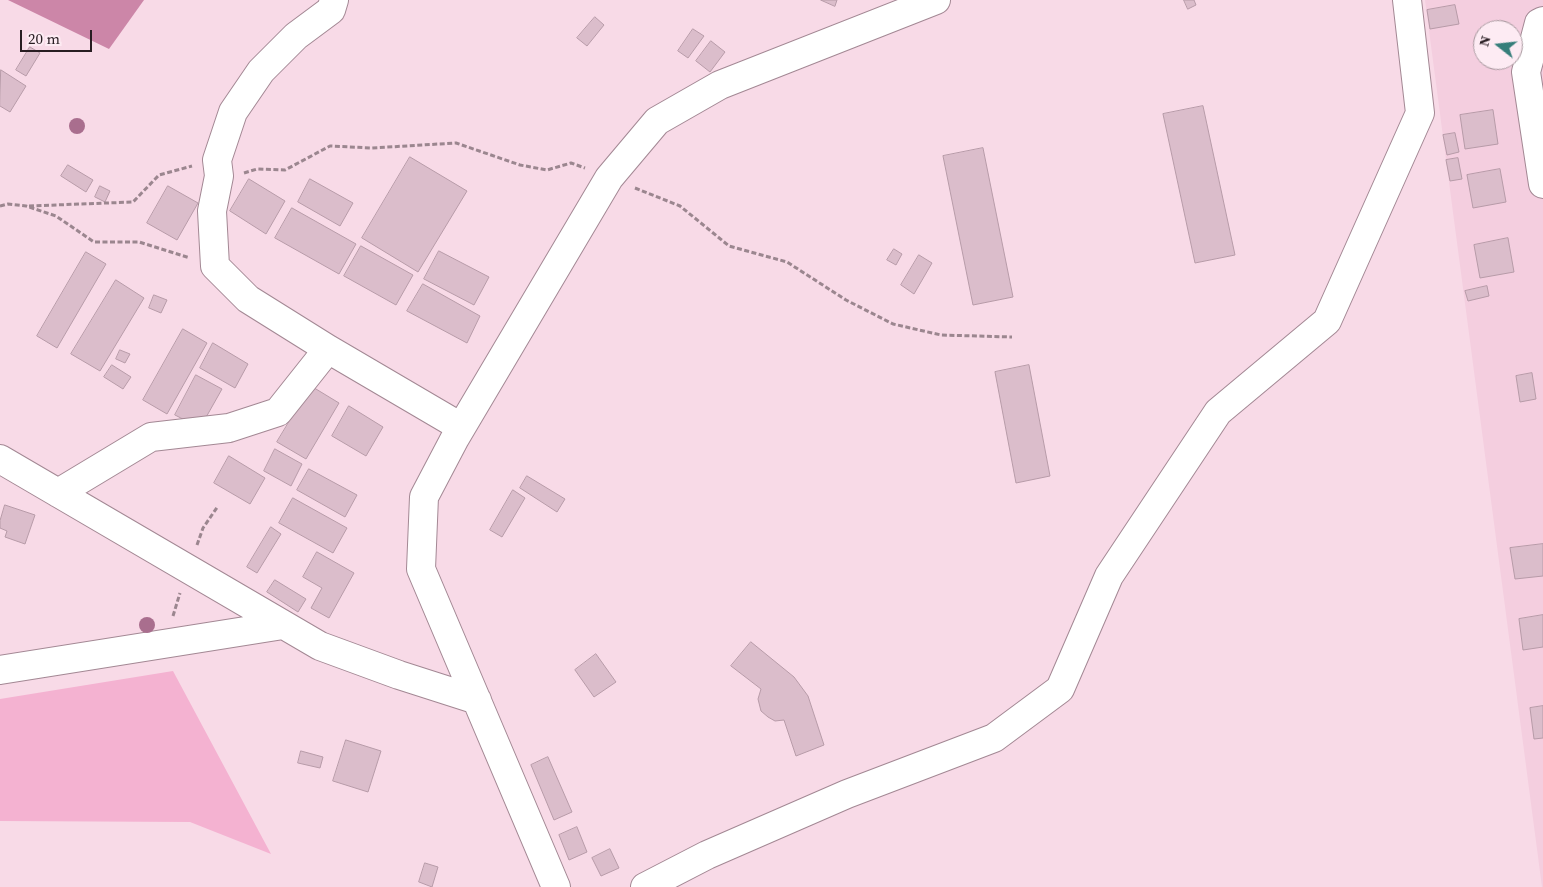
<!DOCTYPE html>
<style>
body{margin:0}
#map{position:relative;width:1543px;height:887px;overflow:hidden;background:#f8dae7;font-family:"Source Serif 4",serif}
canvas{display:block}
.north{position:absolute;left:1473px;top:20px;width:50px;height:50px;box-sizing:border-box;background:#fdebf3;border:1px solid #a8999f;border-radius:50%;rotate:286deg;font-size:14px;font-weight:700;line-height:20px;text-align:center;color:#281d22}
.north::after{content:'';display:block;margin:auto;width:18px;height:22px;background:#367e7a;clip-path:polygon(50% 0,100% 100%,50% 72%,0 100%)}
.scale{position:absolute;left:20px;top:30px;width:72px;height:22px;box-sizing:border-box;border:2px solid #281d22;border-top:0;padding-left:6px;font-size:15px;line-height:18px;white-space:nowrap;color:#281d22;-webkit-text-stroke:4px #fdebf3;paint-order:stroke}
</style>
<div id="map">
<canvas width="1543" height="887"></canvas>
<div class="north">N</div>
<div class="scale">20 m</div>
</div>
<script>
const context = document.querySelector('canvas').getContext('2d');
context.lineJoin = 'round';
function paint(path, color) { context.fillStyle = color; context.fill(path, 'evenodd'); }
function stroke(path, color, width, dash) { context.strokeStyle = color; context.lineWidth = width; context.lineCap = dash ? 'butt' : 'round'; context.setLineDash(dash || []); context.stroke(path); }
paint(new Path2D(`
 M1425 0H1543V887H1542ZM1483 30H1513V60H1483Z`), '#f4cedf');
paint(new Path2D(`
 M173 671 271 854 190 822 0 821V699Z`), '#f4b2d1');
paint(new Path2D(`
 M8 0H144L109 49Z`), '#cc86a8');
const building = new Path2D(`
 M821 0H837L835 6Z
 M1184 0H1194L1196 5 1188 9Z
 M1455 5 1459 24 1430 29 1427 10Z
 M595 17 604 25 587 46 577 38Z
 M693 29 704 36 688 58 678 51Z
 M711 41 725 52 710 72 696 61Z
 M30 47 40 53 26 76 16 70Z
 M1 70 26 86 10 112 0 106Z
 M1203 106 1235 255 1195 263 1163 114Z
 M1493 110 1498 144 1465 149 1460 115Z
 M1455 133 1459 152 1447 155 1443 135Z
 M983 148 1013 297 973 305 943 156Z
 M410 157 467 191 418 272 362 238Z
 M1458 158 1462 179 1450 181 1446 160Z
 M68 165 93 180 86 192 61 176Z
 M1500 169 1506 202 1473 208 1467 175Z
 M249 179 285 201 266 234 230 211Z
 M310 179 353 203 340 226 298 202Z
 M100 186 110 191 105 202 95 197Z
 M168 186 198 203 177 240 147 223Z
 M292 208 356 244 339 274 275 238Z
 M1508 238 1514 272 1480 278 1474 245Z
 M361 246 413 275 396 305 344 276Z
 M894 249 902 254 896 265 887 260Z
 M439 251 489 277 474 305 424 279Z
 M86 252 106 264 57 348 37 336Z
 M919 255 932 263 914 294 901 285Z
 M116 280 144 298 100 371 71 354Z
 M423 284 480 316 467 343 407 311Z
 M1487 286 1489 296 1468 301 1465 291Z
 M154 295 167 300 161 313 149 308Z
 M183 329 207 343 167 414 143 400Z
 M213 343 248 364 235 388 200 368Z
 M120 350 130 354 125 363 116 359Z
 M112 365 131 377 123 389 104 377Z
 M1029 365 1050 476 1016 483 995 372Z
 M1532 373 1536 399 1520 402 1516 376Z
 M196 375 222 389 200 428 175 415Z
 M311 386 339 403 306 459 277 442Z
 M349 406 383 427 366 456 332 436Z
 M275 449 302 464 291 486 264 471Z
 M229 456 265 478 250 504 214 483Z
 M309 469 357 495 345 517 297 490Z
 M527 476 565 499 557 512 520 488Z
 M513 490 525 498 502 537 490 530Z
 M293 498 347 528 333 553 279 523Z
 M5 505 35 515 25 544 5 537 7 531 0 528V521Z
 M271 527 281 534 257 573 247 567Z
 M1543 544V576L1515 579 1510 548Z
 M317 552 354 573 329 618 311 608 322 588 303 577Z
 M275 580 306 599 298 612 267 592Z
 M1543 615V647L1523 650 1519 619Z
 M751 642 794 677 808 696 824 745 796 756 784 720 775 721 768 717 761 711 758 699 761 689 731 666Z
 M596 654 616 682 594 697 575 670Z
 M1543 706V738L1534 739 1530 708Z
 M346 740 381 751 368 792 333 781Z
 M301 751 323 757 320 768 298 763Z
 M548 757 572 812 554 820 531 765Z
 M577 827 587 852 569 860 559 835Z
 M610 849 619 868 601 876 592 858Z
 M425 863 438 867 432 887 419 882Z`);
paint(building, '#dbbdcb');
stroke(building, '#b79ba8', 1);
const minor = new Path2D(`
 M1543 21 1539 23 1526 72 1543 184
 M328 349 461 427
 M0 459 320 646 399 675 477 700
 M58 493 151 437 229 428 278 412 328 349 248 299 215 266 212 211 219 176 217 160 233 112 261 71 296 36 331 10 334 0
 M0 670 283 625
 M556 887 421 569 424 497 455 438 609 178 657 121 720 85 936 0
 M645 887 707 855 847 794 994 738 1060 689 1109 576 1218 412 1327 321 1420 113 1407 0`);
stroke(minor, '#a38894', 30);
stroke(new Path2D(`
 M244 173 257 169 285 170 330 146 372 148 456 143 520 165 547 170 571 163 585 168
 M635 188 680 206 729 246 787 262 846 300 893 324 941 335 1012 337
 M0 206 8 204 26 206 56 216 94 242H139L190 258
 M29 206 133 202 159 175 192 166
 M197 545 203 528 218 506
 M173 616 180 593`), '#9b868f', 3, [5, 2.5]);
stroke(minor, '#fff', 28);
context.fillStyle = '#a96e8e';
for (const [x, y] of [
 [77,126],
 [147,625]
]) { context.beginPath(); context.arc(x, y, 8, 0, 2 * Math.PI); context.fill(); }
</script>
